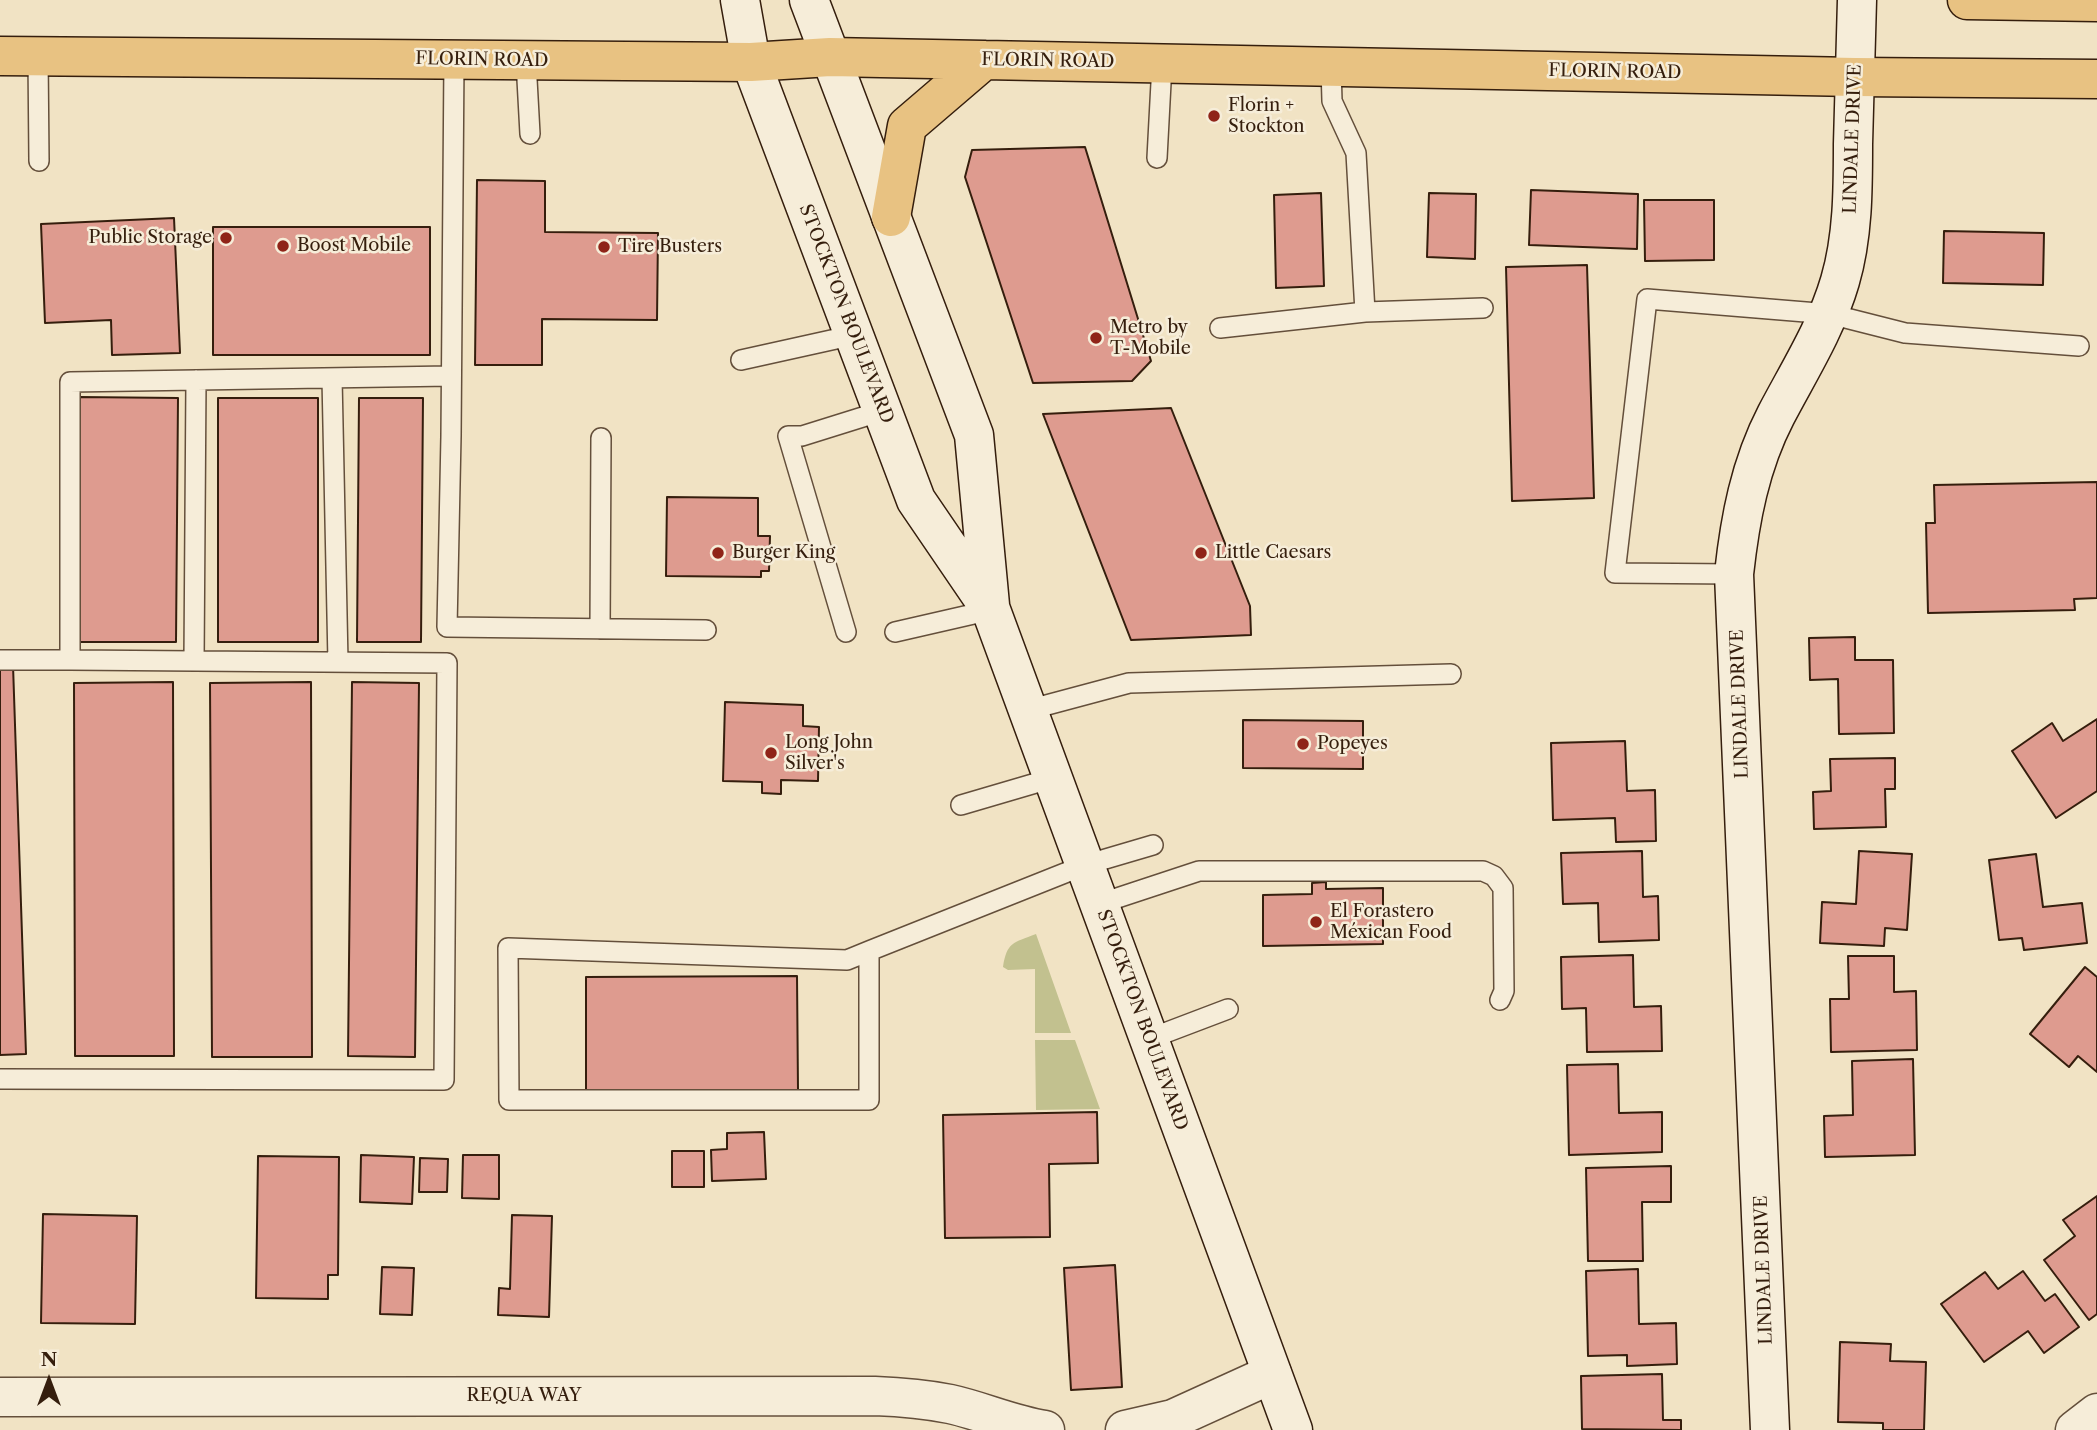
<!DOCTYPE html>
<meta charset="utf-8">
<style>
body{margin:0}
#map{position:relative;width:2097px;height:1430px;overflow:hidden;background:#f1e3c4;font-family:"Libre Caslon Text",serif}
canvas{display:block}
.north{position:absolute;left:14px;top:1346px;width:70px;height:70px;-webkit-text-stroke:5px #f6edd9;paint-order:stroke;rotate:0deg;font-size:19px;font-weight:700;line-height:28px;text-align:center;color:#351e0d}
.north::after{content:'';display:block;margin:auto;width:24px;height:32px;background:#351e0d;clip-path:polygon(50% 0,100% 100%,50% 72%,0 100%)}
</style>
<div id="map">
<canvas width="2097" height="1430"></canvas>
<div class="north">N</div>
</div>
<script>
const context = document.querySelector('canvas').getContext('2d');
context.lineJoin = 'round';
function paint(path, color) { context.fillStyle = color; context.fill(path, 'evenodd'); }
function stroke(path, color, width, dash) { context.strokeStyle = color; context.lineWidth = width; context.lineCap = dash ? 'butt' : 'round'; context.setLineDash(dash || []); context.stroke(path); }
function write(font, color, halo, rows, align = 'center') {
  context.font = font + ' "Libre Caslon Text",serif'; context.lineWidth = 5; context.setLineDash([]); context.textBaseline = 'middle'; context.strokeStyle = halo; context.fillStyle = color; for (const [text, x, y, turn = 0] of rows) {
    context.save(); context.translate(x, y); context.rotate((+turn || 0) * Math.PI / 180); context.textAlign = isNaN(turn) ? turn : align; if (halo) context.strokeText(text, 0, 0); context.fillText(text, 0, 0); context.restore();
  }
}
paint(new Path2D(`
 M1036 934 1071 1033H1035V969L1008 970 1003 967C1007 942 1013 943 1036 934Z
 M1035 1040H1075L1100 1109 1036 1110Z`), '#c2c18f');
const building = new Path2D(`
 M1085 147 1151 361 1132 381 1033 383 965 177 972 150Z
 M477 180 545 181V232L658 233 657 320 542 319V365H475Z
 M1531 190 1638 194 1637 249 1529 245Z
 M1321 193 1324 286 1276 288 1274 195Z
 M1429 193 1476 194 1475 259 1427 257Z
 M1644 200H1714V260L1645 261Z
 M174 218 180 353 112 355 111 320 45 323 41 224Z
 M213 227H430V355H213Z
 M1944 231 2044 233 2043 285 1943 283Z
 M1587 265 1594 498 1512 501 1506 267Z
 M79 397 178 398 176 642H76Z
 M218 398H318V642H218Z
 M359 398H423L421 642H357Z
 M1171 408 1250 606 1251 635 1131 640 1043 414Z
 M2097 482V598L2074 599 2075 610 1928 613 1926 523H1935L1934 485Z
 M667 497 758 498V536H770L769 571H761V577L666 576Z
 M1855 637V660H1893L1894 733 1839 734 1838 679 1810 680 1809 638Z
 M13 665 26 1054 0 1055V666Z
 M173 682 174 1056H75L74 683Z
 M311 682 312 1057H212L210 683Z
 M352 682 419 683 415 1057 348 1056Z
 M725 702 803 705V726L819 727 818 781 781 780V794L762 793V782L723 781Z
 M2097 719V791L2056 818 2012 751 2052 723 2063 741Z
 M1243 720 1363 721V769L1243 768Z
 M1625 741 1627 791 1655 790 1656 841 1616 842 1615 818 1553 820 1551 743Z
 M1895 758V789H1885L1886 827 1814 829 1813 792 1831 791 1830 759Z
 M1642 851 1643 897 1658 896 1659 940 1599 942 1598 903 1563 904 1561 853Z
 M1859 851 1912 854 1907 930 1885 928 1884 946 1820 943 1822 902 1856 904Z
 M2036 854 2043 907 2082 903 2087 943 2024 950 2022 938 1999 940 1989 860Z
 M1326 882V889L1383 888V944L1263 946V895L1312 894V883Z
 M1633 955 1634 1007 1661 1006 1662 1051 1587 1052 1586 1008 1562 1009 1561 957Z
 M1848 956H1894V992L1916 991 1917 1050 1831 1052 1830 999H1849Z
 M2085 967 2097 977V1072L2078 1056 2069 1067 2030 1034Z
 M797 976 798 1090 586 1091V977Z
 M1913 1059 1915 1155 1825 1157 1824 1116 1853 1115 1852 1061Z
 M1618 1064 1619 1113 1662 1112V1152L1569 1155 1567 1065Z
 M1097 1112 1098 1163 1049 1164 1050 1237 945 1238 943 1115Z
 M764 1132 766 1179 712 1181 711 1150 727 1149V1133Z
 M672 1151H704V1187H672Z
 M361 1155 414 1157 412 1204 360 1202Z
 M463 1155H499V1199L462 1198Z
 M258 1156 339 1157 338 1275H328V1299L256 1298Z
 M420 1158 448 1159 447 1192H419Z
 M1671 1166V1202H1642L1643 1261H1588L1586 1168Z
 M2097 1196V1314L2089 1320 2044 1260 2075 1236 2063 1220Z
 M43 1214 137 1216 135 1324 41 1323Z
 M512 1215 552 1216 549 1317 498 1315 499 1288 510 1289Z
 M1115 1265 1122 1387 1071 1390 1064 1268Z
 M382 1267 414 1268 412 1315 380 1314Z
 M1638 1269 1639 1324 1676 1323 1677 1364 1627 1366V1355L1588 1356 1586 1271Z
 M2023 1271 2045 1301 2055 1294 2079 1327 2044 1353 2028 1331 1984 1362 1941 1304 1985 1272 1998 1289Z
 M1840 1342 1891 1344 1890 1361 1926 1362 1924 1430H1883V1423L1838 1422Z
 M1662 1374 1663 1420H1681V1430L1582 1429 1581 1376Z`);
paint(building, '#de9b8f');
stroke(building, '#351e0d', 2);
const lane = new Path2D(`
 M38 56 39 161
 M454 60 451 436 447 627 706 630
 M526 61 530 134
 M1157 158 1162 64
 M1365 312 1483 308
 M1220 328 1365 312 1356 153 1332 101 1331 67
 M741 360 854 335
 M332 378 338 662
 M1734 574 1615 573 1647 299 1830 314 1905 333 2079 346
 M600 629 601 438
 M846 632 788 436H802L882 411
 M895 632 991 610
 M0 660H70
 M194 661 196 380
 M1028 710 1129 683 1451 674
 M961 805 1053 778
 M1099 904 1199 871H1483L1494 876 1503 888 1504 991 1500 1000
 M869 951V1100H509L508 948 847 960 869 951 1085 865 1153 845
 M1149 1039 1228 1009
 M0 1079 444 1080 447 663 70 660V382L450 376`);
const street = new Path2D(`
 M0 1397 875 1396C901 1397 925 1399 950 1404 982 1411 1012 1425 1045 1430
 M1125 1430 1173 1419 1272 1374
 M2075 1430 2097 1413`);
const secondary = new Path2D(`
 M740 0 751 62 916 500 991 610 1293 1430
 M809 0 974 435 990 605
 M1770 1430 1734 574C1740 519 1750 465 1776 415 1799 371 1826 329 1840 281 1853 237 1853 189 1853 144 1854 96 1856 48 1857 0`);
const primary = new Path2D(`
 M1967 0 2097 2
 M0 56 751 62 830 57 1855 77 2097 79
 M891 217 907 126 984 60`);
stroke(lane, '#644f3b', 22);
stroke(street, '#644f3b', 41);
stroke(secondary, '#351e0d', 41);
stroke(primary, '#351e0d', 41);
stroke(lane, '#f6edd9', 19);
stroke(street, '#f6edd9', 38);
stroke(secondary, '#f6edd9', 38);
stroke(primary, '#e8c282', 38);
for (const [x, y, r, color] of [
 [1214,116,7,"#8f2418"],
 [226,238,7,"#8f2418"],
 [283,246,7,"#8f2418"],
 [604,247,7,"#8f2418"],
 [1096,338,7,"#8f2418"],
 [718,553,7,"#8f2418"],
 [1201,553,7,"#8f2418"],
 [1303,744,7,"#8f2418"],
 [771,753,7,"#8f2418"],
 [1316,922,7,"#8f2418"]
]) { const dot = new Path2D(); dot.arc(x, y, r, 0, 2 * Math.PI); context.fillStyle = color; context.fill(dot); stroke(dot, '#f6edd9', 2.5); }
write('18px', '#351e0d', '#f6edd9', [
 ["FLORIN ROAD",482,60,1],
 ["FLORIN ROAD",1048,61,1],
 ["FLORIN ROAD",1615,72,1],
 ["LINDALE DRIVE",1853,139,-88],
 ["STOCKTON BOULEVARD",846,314,69],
 ["LINDALE DRIVE",1740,704,-92],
 ["STOCKTON BOULEVARD",1142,1020,70],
 ["LINDALE DRIVE",1764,1270,-92],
 ["REQUA WAY",524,1396]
]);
write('18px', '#351e0d', '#f6edd9', [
 ["Florin +",1228,106],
 ["Stockton",1228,127],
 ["Public Storage",212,238,"right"],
 ["Boost Mobile",297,246],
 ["Tire Busters",618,247],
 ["Metro by",1110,328],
 ["T-Mobile",1110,349],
 ["Burger King",732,553],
 ["Little Caesars",1215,553],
 ["Long John",785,743],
 ["Silver's",785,764],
 ["Popeyes",1317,744],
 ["El Forastero",1330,912],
 ["Méxican Food",1330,933]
], 'left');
</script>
